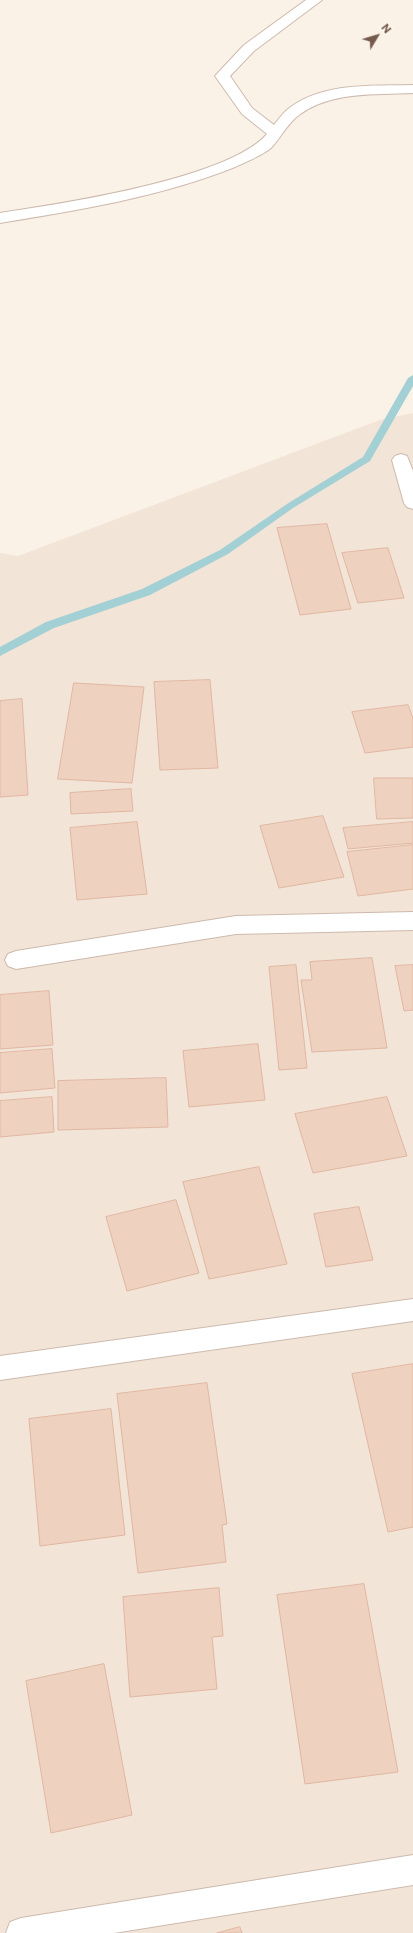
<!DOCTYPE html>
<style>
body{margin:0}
#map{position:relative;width:413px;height:1933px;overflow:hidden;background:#fbf2e7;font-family:Commissioner,sans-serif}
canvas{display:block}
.north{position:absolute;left:357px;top:16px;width:40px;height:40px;-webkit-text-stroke:3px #fef7ee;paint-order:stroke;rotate:52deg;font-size:11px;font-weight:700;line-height:16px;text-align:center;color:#74594d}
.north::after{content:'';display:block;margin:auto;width:14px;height:18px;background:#74594d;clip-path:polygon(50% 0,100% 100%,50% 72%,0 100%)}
</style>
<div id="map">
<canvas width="413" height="1933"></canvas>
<div class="north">N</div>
</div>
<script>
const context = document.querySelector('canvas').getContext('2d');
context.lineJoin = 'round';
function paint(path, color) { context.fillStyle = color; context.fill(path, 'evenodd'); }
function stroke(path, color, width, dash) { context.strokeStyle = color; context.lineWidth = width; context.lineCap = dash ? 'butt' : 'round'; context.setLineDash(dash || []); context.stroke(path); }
paint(new Path2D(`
 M413 413V1933H0V553L18 556 380 420Z`), '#f2e4d6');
paint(new Path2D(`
 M413 375V386L370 461 293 508 228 554 150 595 54 628 0 656V647L46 622 142 589 220 550 287 504 363 457 408 378Z`), '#a3d0d5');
const building = new Path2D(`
 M327 524 351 609 300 615 277 528Z
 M388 548 404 598 358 603 342 553Z
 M210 680 218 768 160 770 154 682Z
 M74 683 144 687 132 783 58 779Z
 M22 699 28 795 0 797V701Z
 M408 705 413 718V747L365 753 352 712Z
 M374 778H413V818L377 819Z
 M131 789 133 811 71 814 70 793Z
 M323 816 344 877 279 888 260 826Z
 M137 822 147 894 77 900 70 828Z
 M413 822V843L348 849 343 828Z
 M413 845V889L358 896 347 852Z
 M372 958 387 1048 312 1052 301 980H312L310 962Z
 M296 965 307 1068 279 1070 269 967Z
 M413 965V1010L404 1011 395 966Z
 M49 991 53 1045 0 1049V995Z
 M258 1044 265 1100 189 1107 183 1051Z
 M52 1049 55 1088 0 1093V1053Z
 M166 1078 168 1127 58 1130V1081Z
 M52 1097 54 1132 0 1137V1101Z
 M387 1097 407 1156 313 1173 295 1114Z
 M259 1167 287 1264 209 1279 183 1182Z
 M176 1200 199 1273 127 1291 106 1217Z
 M359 1207 373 1260 326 1267 314 1214Z
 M413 1364V1527L388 1532 352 1374Z
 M207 1383 227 1524 222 1525 226 1562 138 1573 117 1394Z
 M111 1409 125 1535 40 1546 29 1419Z
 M364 1584 398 1772 305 1784 277 1595Z
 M219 1588 223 1636 212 1637 217 1689 130 1697 123 1597Z
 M104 1664 132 1815 51 1833 26 1681Z
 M240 1927 242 1933H217Z`);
paint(building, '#efd1c0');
stroke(building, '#e1b7a2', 1);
const minor = new Path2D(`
 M306 0H322L254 51 230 76 252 108 274 125C278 120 283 113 288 109 322 82 373 86 413 85V93C375 95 331 91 299 115 288 123 281 137 272 147 265 154 244 163 235 167 160 197 79 210 0 223V213C60 204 228 179 267 134L242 114 215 76 244 45Z
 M401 454 407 456 413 471V509L407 507 404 503 392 460 395 456Z
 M413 912V930L236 934 16 969 8 966 5 960 8 954 16 951 236 916Z
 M413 1299V1321L0 1380V1356Z
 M413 1855V1885L114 1933H6L10 1922 21 1918Z`);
stroke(minor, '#cdbaae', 2);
paint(minor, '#fff');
</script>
